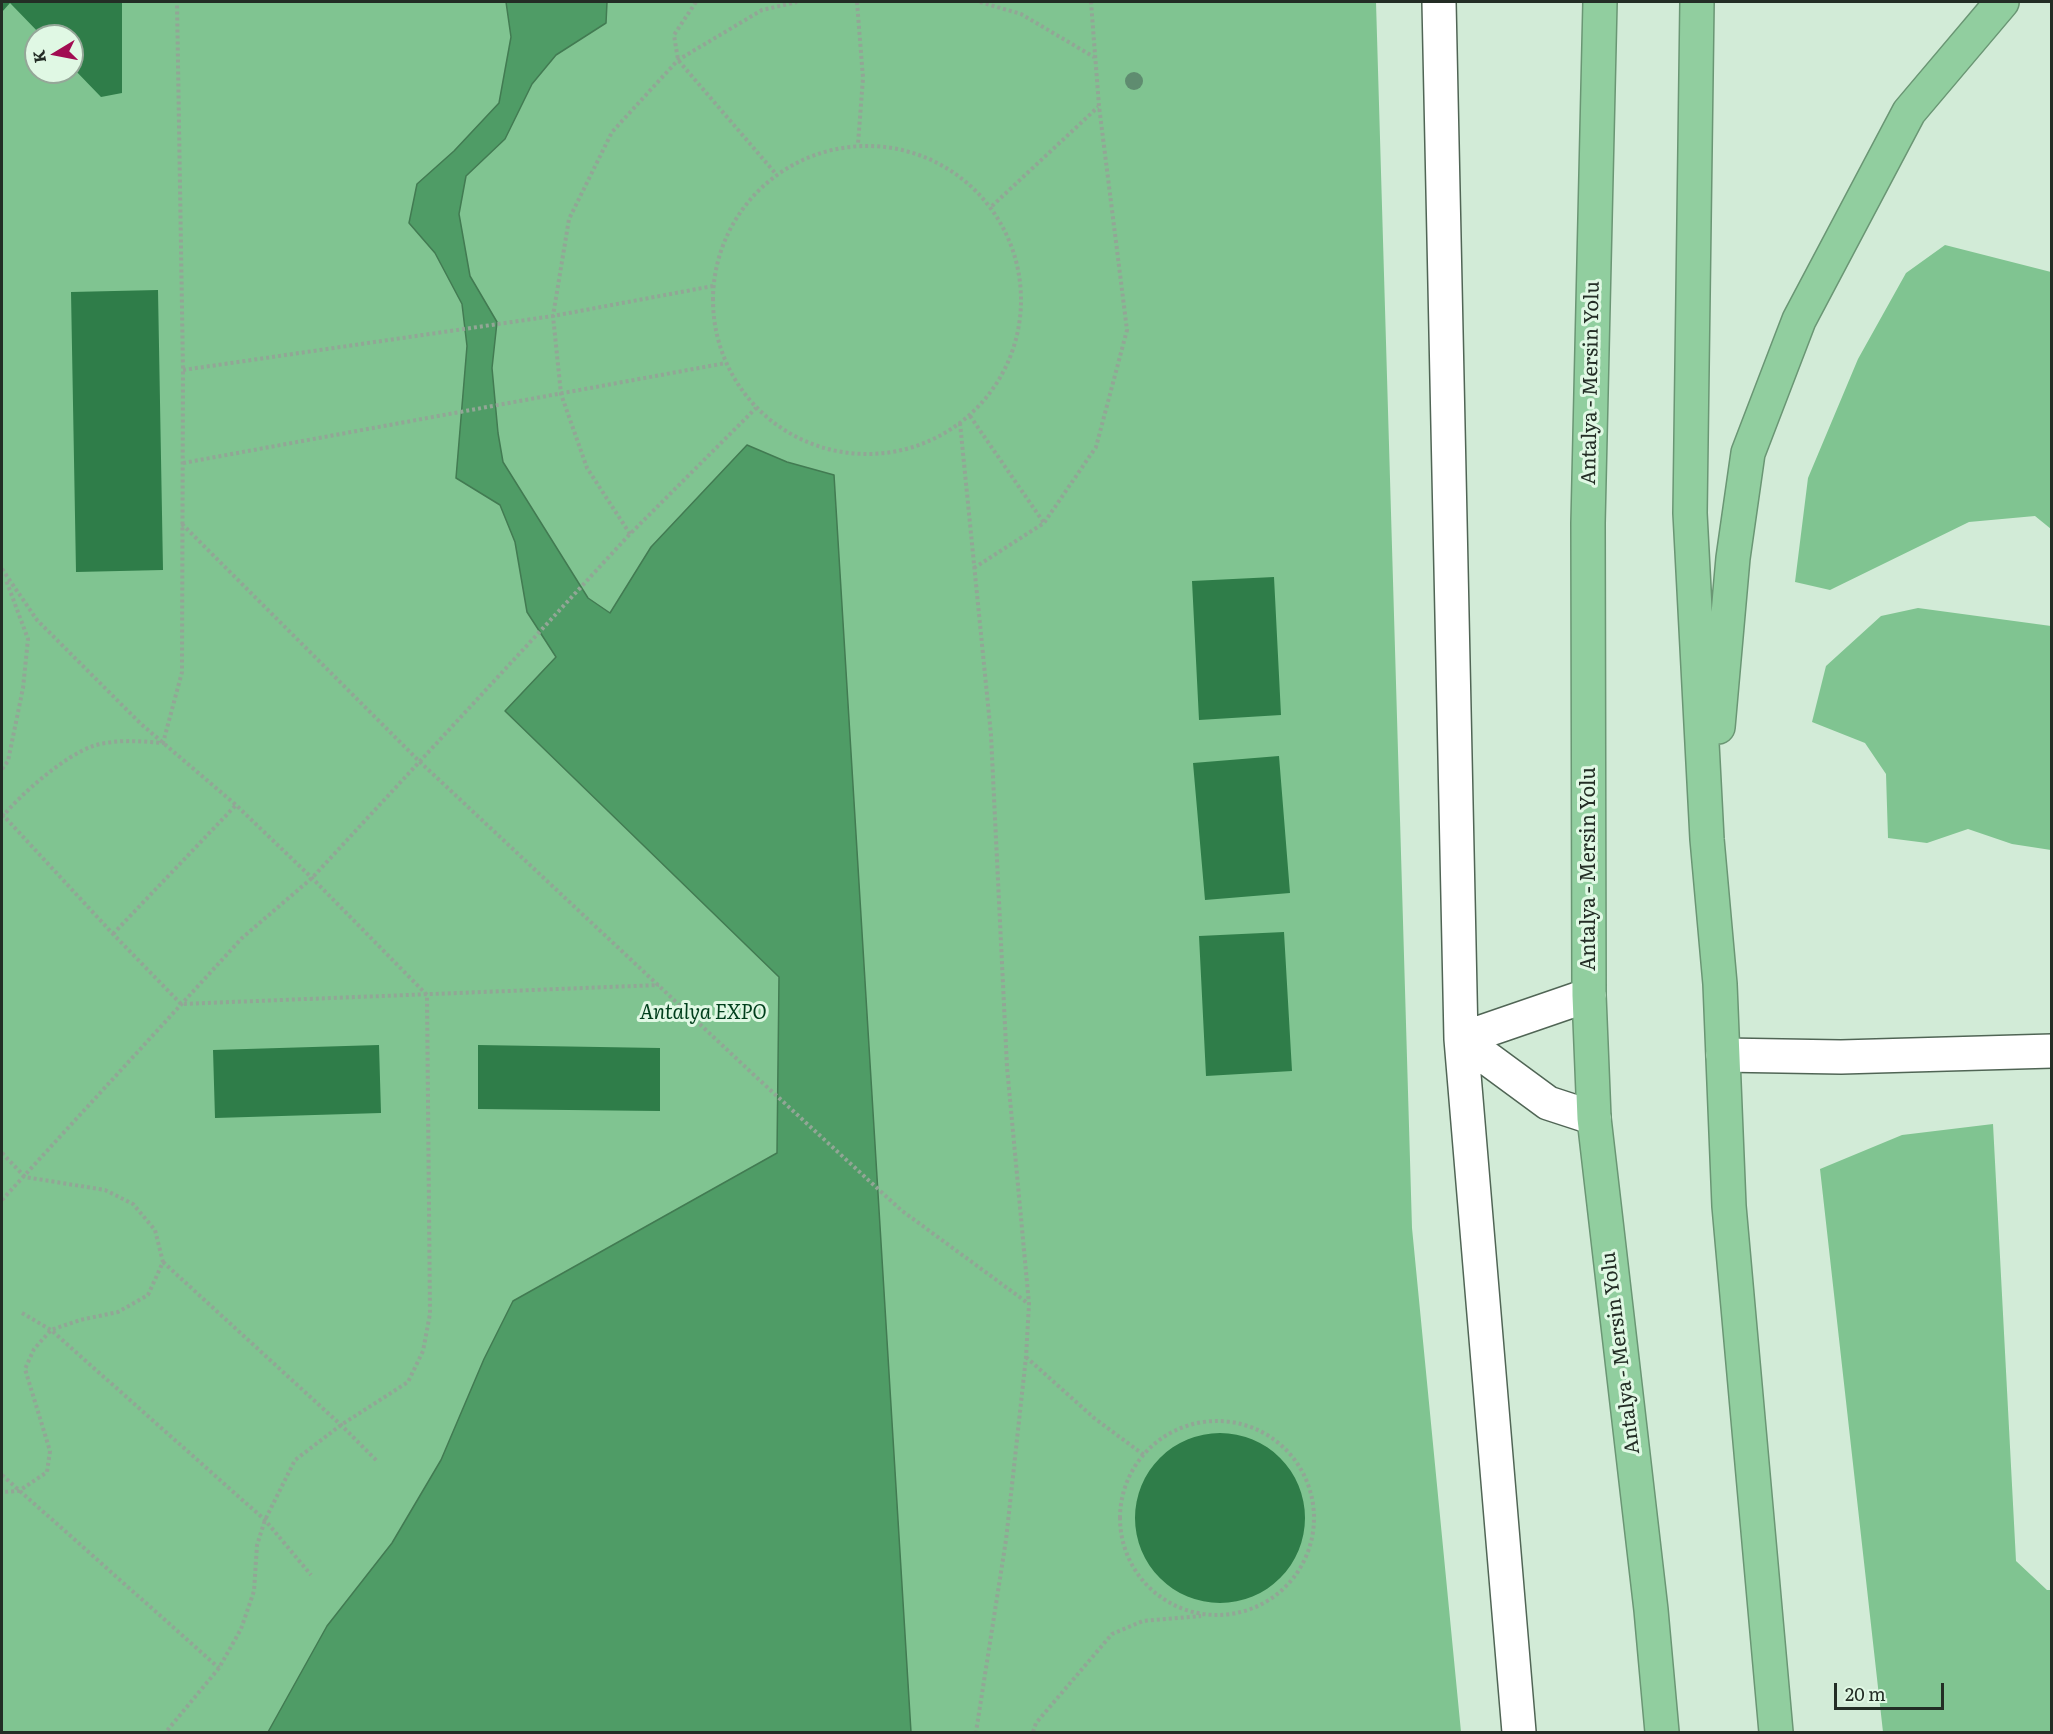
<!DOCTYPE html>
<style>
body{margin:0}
#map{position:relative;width:2053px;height:1734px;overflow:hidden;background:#d2ebd7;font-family:Literata,serif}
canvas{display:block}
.frame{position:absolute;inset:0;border:3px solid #232d25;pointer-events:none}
.north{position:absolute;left:24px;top:24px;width:60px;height:60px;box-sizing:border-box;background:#e0f8e4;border:2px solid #94a798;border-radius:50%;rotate:260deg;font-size:16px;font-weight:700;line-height:24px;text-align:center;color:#232d25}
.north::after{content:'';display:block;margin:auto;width:21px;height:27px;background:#a10d52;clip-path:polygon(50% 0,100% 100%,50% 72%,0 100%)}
.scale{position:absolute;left:1834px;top:1683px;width:110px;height:27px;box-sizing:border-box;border:3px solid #232d25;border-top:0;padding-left:8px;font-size:18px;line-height:21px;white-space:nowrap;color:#232d25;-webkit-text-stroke:4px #e0f8e4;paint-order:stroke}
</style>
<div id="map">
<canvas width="2053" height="1734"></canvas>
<div class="frame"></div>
<div class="north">K</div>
<div class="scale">20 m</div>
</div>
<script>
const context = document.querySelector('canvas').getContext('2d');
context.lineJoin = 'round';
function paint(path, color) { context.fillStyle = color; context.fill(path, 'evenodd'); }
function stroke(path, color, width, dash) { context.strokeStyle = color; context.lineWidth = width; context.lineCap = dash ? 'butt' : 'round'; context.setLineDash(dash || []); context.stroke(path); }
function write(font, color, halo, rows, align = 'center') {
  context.font = font + ' Literata,serif'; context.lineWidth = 6; context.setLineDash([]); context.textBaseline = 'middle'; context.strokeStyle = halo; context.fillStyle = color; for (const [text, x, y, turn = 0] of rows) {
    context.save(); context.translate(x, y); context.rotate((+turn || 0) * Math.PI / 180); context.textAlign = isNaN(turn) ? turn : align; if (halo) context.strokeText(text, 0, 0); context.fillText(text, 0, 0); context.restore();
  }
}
paint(new Path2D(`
 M2 2H1376L1412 1228 1461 1732H2ZM36 36H72V72H36Z
 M1945 245 2051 272V529L2035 516 1969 522 1830 590 1795 582 1808 478 1858 359 1906 273Z
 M1918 608 2051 626V850L2012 844 1968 829 1927 843 1888 838 1886 774 1865 743 1812 722 1826 666 1881 616Z
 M1993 1124 2016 1561 2047 1590H2051V1732H1883L1820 1169 1902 1135Z`), '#80c491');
const water = new Path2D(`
 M506 2H607L606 23 556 55 532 84 505 139 466 176 459 214 470 276 497 322 492 368 498 433 503 462 588 598 610 613 651 547 747 445 787 462 834 475 911 1732H268L327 1626 392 1543 441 1460 484 1359 513 1301 777 1153 779 977 505 711 556 657 527 612 515 542 500 505 456 478 467 346 462 304 435 253 409 223 417 184 454 151 499 103 511 37Z`);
paint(water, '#4f9c66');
stroke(water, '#427b52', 1.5);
paint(new Path2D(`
 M2 2H122V93L101 97 72 67V36H42L10 3 2 12Z
 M158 290 163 570 76 572 71 292Z
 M1274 577 1281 715 1199 720 1192 581Z
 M1279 756 1290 893 1205 900 1193 763Z
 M1284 932 1292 1071 1206 1076 1199 936Z
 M379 1045 381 1113 215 1118 213 1050Z
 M478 1045 660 1048V1111L478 1109Z
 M1135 1518a85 85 0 1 1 170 0a85 85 0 1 1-170 0Z`), '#2f7d49');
const minor = new Path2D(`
 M1439 2 1461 1039 1519 1732
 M1461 1039 1548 1103 1594 1118
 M1461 1039 1589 995
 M1723 1055 1841 1057 2052 1051`);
const highway = new Path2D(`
 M1600 2 1588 523 1589 995 1594 1118 1651 1610 1662 1732
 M1697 2 1690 513 1707 839 1720 984 1729 1206 1776 1732
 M1718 727 1733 558 1748 453 1799 320 1909 112 2002 2`);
stroke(minor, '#506555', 36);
stroke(highway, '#6a9674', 36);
stroke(new Path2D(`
 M696 2 674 35 678 60 776 174
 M857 2 863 78 858 144
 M980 2 1021 14 1094 57
 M713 300a154 154 0 1 1 308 0a154 154 0 1 1-308 0Z
 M992 206 1098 107
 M183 370 553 316 713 286
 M970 416 1044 523
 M960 423 991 735 1007 1067 1029 1304 1026 1357 1006 1540 976 1732
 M183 463 726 363
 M182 524 419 761 754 1075 901 1210 1029 1304
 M630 534 587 468 561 394 553 316 569 219 612 132 678 60 762 10 797 2
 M974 568 1044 523 1096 447 1127 330 1099 106 1091 2
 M2 569 37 620 141 724 236 805 312 878 427 995 430 1314 423 1351 408 1382 341 1425 295 1460 265 1520 257 1545 254 1591 241 1629 219 1668 166 1732
 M2 769 8 761 23 688 28 639 6 580
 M2 814 113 934 181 1004 659 985
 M2 817C21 794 64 756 93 746 115 739 140 741 163 743L182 672 183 370 177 2
 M113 934 236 805
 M2 1153 25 1177 105 1190 133 1204 155 1230 163 1262 148 1295 118 1312 80 1320 51 1330 34 1349 25 1369 50 1451 47 1472 19 1491 2 1492
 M2 1200 242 938 312 878 630 534 756 408
 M163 1262 341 1425 377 1461
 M22 1313 51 1330 265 1520 311 1575
 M1026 1357 1094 1418 1144 1455
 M1120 1518a97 97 0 1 1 194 0a97 97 0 1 1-194 0Z
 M2 1475 219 1668
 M1033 1732 1036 1723 1112 1634 1143 1621 1201 1616`), '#92a696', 4, [3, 3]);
stroke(minor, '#fff', 33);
stroke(highway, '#91ce9f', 33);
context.fillStyle = '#5f8c70';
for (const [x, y] of [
 [1134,81]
]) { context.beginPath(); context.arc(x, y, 9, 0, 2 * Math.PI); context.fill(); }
write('20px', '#232d25', '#e0f8e4', [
 ["Antalya - Mersin Yolu",1591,383,-89],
 ["Antalya - Mersin Yolu",1589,869,-90],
 ["Antalya - Mersin Yolu",1621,1353,-97]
]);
write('italic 20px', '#013f1c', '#e0f8e4', [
 ["Antalya EXPO",703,1013]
]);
</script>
